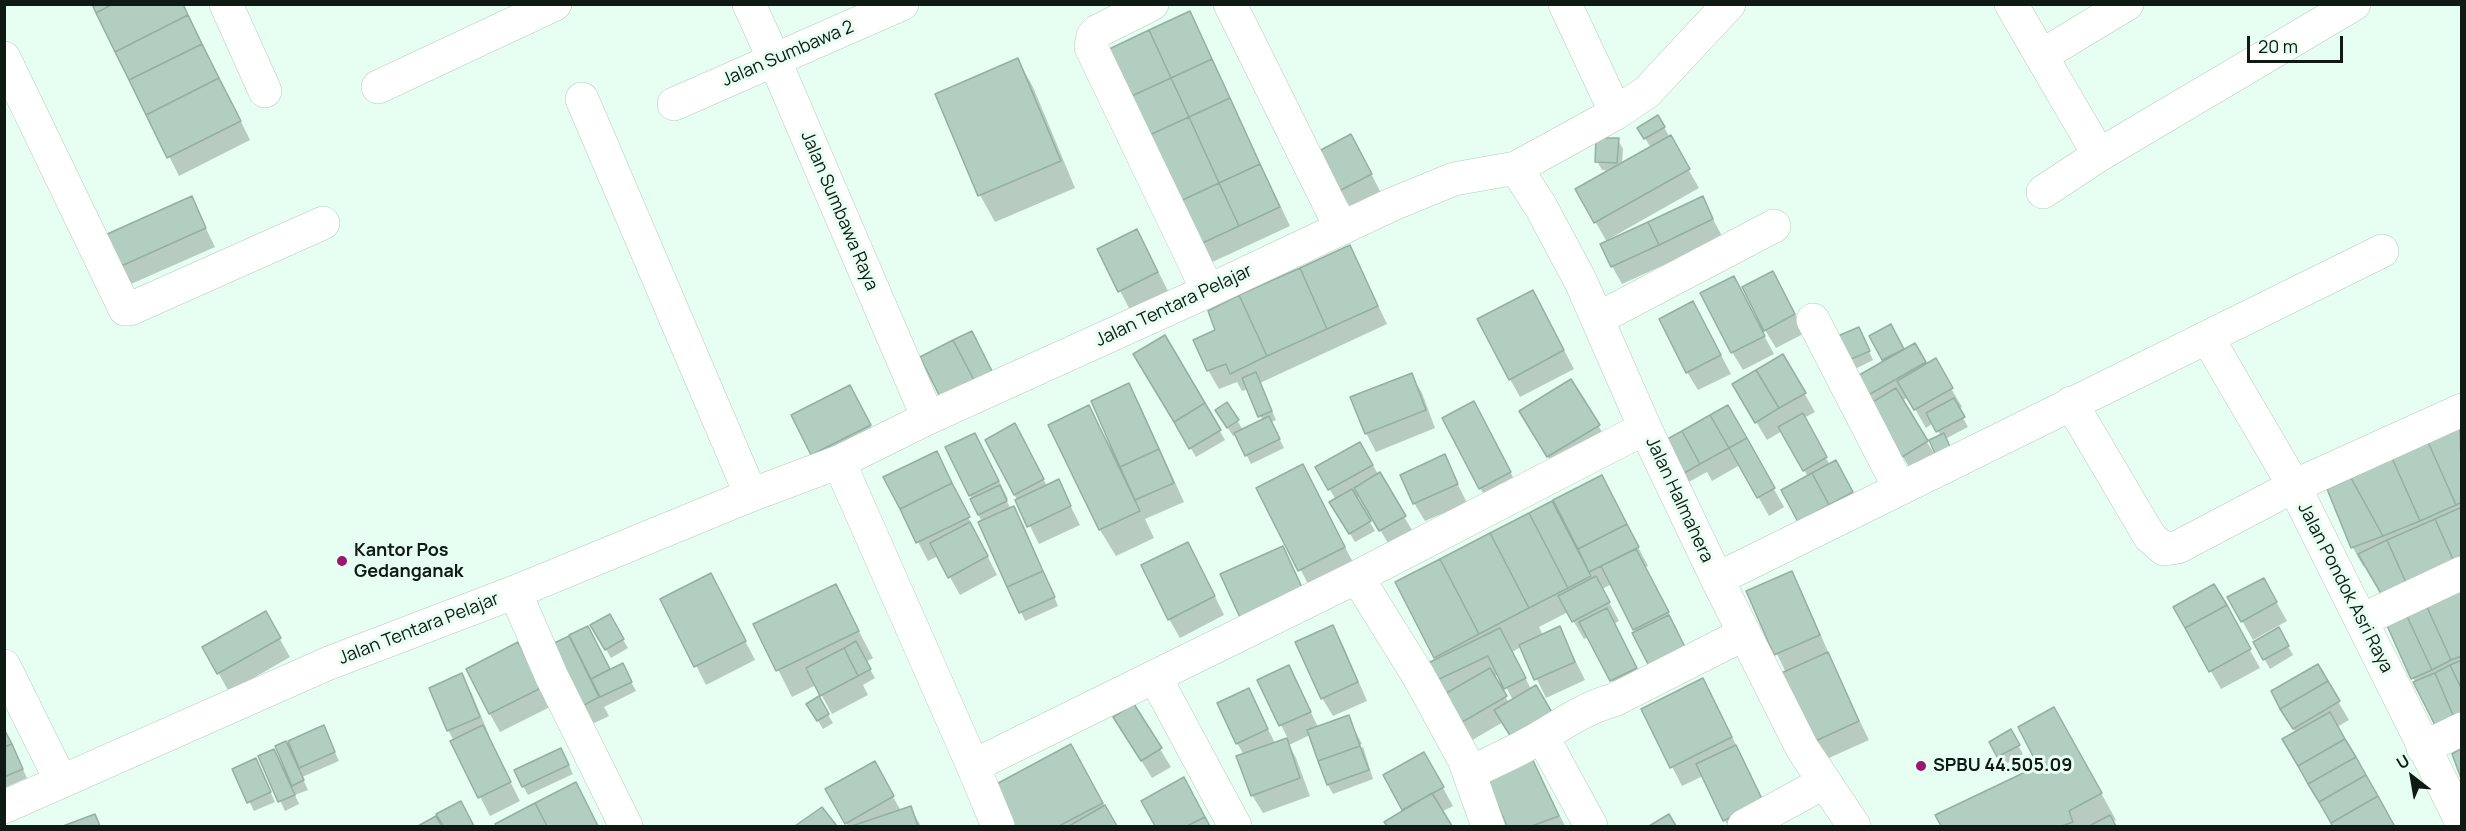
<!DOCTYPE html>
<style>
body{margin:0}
#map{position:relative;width:2466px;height:831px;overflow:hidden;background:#e7fef2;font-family:Manrope,sans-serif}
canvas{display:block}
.frame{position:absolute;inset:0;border:6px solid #0f1a15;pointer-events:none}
.north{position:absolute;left:2382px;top:747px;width:60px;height:60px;-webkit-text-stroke:4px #e7fef2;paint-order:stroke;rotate:329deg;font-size:16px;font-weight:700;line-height:24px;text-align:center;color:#0f1a15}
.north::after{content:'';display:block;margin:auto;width:21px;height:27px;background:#0f1a15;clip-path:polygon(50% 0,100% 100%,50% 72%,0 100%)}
.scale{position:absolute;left:2247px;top:36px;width:96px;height:27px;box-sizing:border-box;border:3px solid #0f1a15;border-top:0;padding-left:8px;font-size:18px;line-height:21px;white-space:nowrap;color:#0f1a15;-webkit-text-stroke:4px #e7fef2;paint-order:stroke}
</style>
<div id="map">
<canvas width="2466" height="831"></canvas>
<div class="frame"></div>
<div class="north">U</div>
<div class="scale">20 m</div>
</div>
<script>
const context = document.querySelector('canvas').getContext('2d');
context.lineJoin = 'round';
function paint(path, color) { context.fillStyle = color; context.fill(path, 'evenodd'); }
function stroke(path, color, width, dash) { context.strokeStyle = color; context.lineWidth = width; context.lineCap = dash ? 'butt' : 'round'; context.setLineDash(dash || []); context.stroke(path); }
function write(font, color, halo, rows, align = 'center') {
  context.font = font + ' Manrope,sans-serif'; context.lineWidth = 6; context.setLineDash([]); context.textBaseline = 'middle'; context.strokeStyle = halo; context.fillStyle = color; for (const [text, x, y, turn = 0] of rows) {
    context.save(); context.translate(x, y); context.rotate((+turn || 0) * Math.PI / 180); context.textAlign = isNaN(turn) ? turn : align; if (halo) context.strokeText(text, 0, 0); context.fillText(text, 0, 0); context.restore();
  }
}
paint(new Path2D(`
 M93 4H183L250 140 179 176Z
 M1189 13 1290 226 1206 265 1195 247Z
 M1018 60 1033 87 1075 188 995 222 980 195Z
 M1658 117 1699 188 1609 239 1610 241 1702 198 1723 238 1622 284 1612 266 1607 242 1577 190 1610 171 1602 170 1597 161 1618 140 1623 149 1622 164 1651 148 1639 128Z
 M1361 154 1381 193 1351 208 1340 190Z
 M191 198 215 247 131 284 120 266Z
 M1350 247 1387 324 1260 383 1276 420 1271 422 1284 448 1251 464 1236 434 1233 436 1222 419 1227 404 1243 430 1263 421 1248 389 1242 391 1237 382 1219 389 1208 370 1217 331Z
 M1147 249 1168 291 1130 310 1099 250Z
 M1783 291 1805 333 1776 348 1765 330Z
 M1743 296 1774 354 1743 370 1732 352Z
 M1543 310 1574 369 1520 397 1510 379Z
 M1703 321 1731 374 1698 390 1687 372Z
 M1890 326 1904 352 1915 345 1926 366 1935 361 1962 407 1958 409 1968 427 1945 439 1941 436 1933 423 1926 428 1908 397 1902 401 1938 460 1914 475 1856 379 1885 362 1871 336Z
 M1165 337 1225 440 1196 457 1135 354Z
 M1863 338 1873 360 1851 371 1845 362Z
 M1783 356 1815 412 1804 418 1830 465 1841 471 1857 502 1810 540 1808 477 1782 431 1767 440 1734 385Z
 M1411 375 1422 393 1435 428 1376 452 1366 433Z
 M1129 385 1139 403 1184 502 1145 519 1154 538 1116 556 1100 530 1050 425 1088 407 1110 446 1112 445Z
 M860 405 880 444 823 472 812 454Z
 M1728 407 1784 507 1769 516 1740 465 1712 481 1707 472 1685 484 1662 443Z
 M1484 421 1520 491 1491 506 1480 488Z
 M1598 425 1609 444 1559 474 1531 430Z
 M2462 429V585L2363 566 2353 548 2328 490Z
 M987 440 1025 444 1047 486 1058 481 1080 525 1039 544Z
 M1360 444 1415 535 1391 548 1360 496 1356 498 1375 531 1355 542 1331 502 1336 500 1317 467Z
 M936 453 997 575 960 595 938 556 928 561 885 478Z
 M985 453 1008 499 1006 500 1011 509 1014 508 1024 526 1058 606 1025 621 970 495Z
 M1444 456 1467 503 1425 521 1414 503Z
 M1601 477 1648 566 1645 567 1678 631 1636 633 1612 584 1602 589 1619 621 1614 624 1646 686 1622 699 1589 637 1584 639 1568 612 1539 627 1543 635 1559 628 1585 680 1546 698 1521 647 1512 652 1531 689 1532 760 1565 826H1508L1487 776 1525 758 1503 722 1464 745 1435 681 1437 660 1397 583ZM1499 674 1513 700 1509 703 1494 677Z
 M1258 489 1317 493 1359 574 1315 597Z
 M1198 562 1224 615 1180 638 1169 619Z
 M1791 573 1802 592 1829 654H1827L1869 740 1820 762 1786 673 1748 592Z
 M711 575 755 660 706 685 662 599Z
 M2264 580 2287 621 2253 640 2229 598Z
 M835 586 873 658 866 662 875 678 863 685 868 695 832 714 816 685 792 697 755 624Z
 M2214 586 2260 668 2221 689 2175 608Z
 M2462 591V743L2413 678Z
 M265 613 290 657 229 692 204 647Z
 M609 616 628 648 611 658 592 626Z
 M1333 627 1343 645 1367 701 1333 716 1322 698Z
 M2278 629 2293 655 2270 669 2255 642Z
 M568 637 576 650 592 637 610 671 627 674 636 691 604 707 609 716 588 726Z
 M518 644 550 707 500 732 490 714Z
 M1288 666 1318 727 1348 717 1362 744 1320 759V762L1363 747 1373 779 1333 794 1328 785 1310 735 1289 745 1296 758 1310 796 1263 813 1252 795 1244 755 1237 743 1248 690 1275 743 1288 739 1259 680Z
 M2317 666 2349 720 2337 727 2394 826H2334L2284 740 2296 733 2273 692Z
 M462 675 472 694 489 735 487 736 520 801 490 816 452 742 454 741 448 730Z
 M818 698 833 723 823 729 808 704Z
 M1713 698 1773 820 1760 826H1728L1703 776 1682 786 1643 710Z
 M323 727 339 761 302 777 308 790 295 795 299 804 285 811 260 757 282 767 284 766 277 747Z
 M4 730 27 778 4 788Z
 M2010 731 2023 754 2004 765 1991 742Z
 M2069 735 2116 820 2112 822 2115 826H1943L1937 816 2040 767Z
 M1126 736 1160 749 1171 767 1152 778Z
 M1424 754 1453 806 1441 812 1450 826H1389L1386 822 1405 811 1385 776Z
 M566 759 573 774 528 795 523 786Z
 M874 763 901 811 910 808 921 826H848L827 789Z
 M260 769 275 802 254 811 234 770Z
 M1086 773 1116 826H1011Z
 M1194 797 1210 826H1156L1143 801Z
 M586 803 598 826H498L497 825Z
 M822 809 835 826H798Z`), '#0003');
const building = new Path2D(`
 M92 4H113L96 13Z
 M113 4H183L188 15 115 52 96 13Z
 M1190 11 1212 59 1171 78 1149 30Z
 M188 15 202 44 129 80 115 52Z
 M1149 30 1171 78 1125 99 1103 52Z
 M202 44 219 78 146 115 129 80Z
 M1018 58 1061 161 978 196 935 94Z
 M1212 59 1230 98 1189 117 1171 78Z
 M219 78 241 121 167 158 146 115Z
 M1171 78 1189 117 1143 138 1125 99Z
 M1230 98 1260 164 1219 183 1189 117Z
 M1658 115 1665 127 1644 139 1637 128Z
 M1189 117 1219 183 1174 204 1143 138Z
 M1351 134 1372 174 1339 191 1319 151Z
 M1671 135 1690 169 1594 223 1575 189Z
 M1596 138H1619L1617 163 1595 162Z
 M1260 164 1280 207 1239 226 1219 183Z
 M1219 183 1239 226 1194 247 1174 204Z
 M192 196 206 228 119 267 105 235Z
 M1703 196 1713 219 1659 245 1648 222Z
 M1648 222 1659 245 1611 267 1600 244Z
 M1137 229 1158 272 1118 292 1097 249Z
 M1350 245 1378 306 1327 329 1300 268Z
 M1300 268 1327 329 1267 356 1239 295Z
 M1773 271 1795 314 1764 331 1742 287Z
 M1734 276 1765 336 1731 353 1700 293Z
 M1533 290 1564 350 1509 380 1477 319Z
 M1239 295 1267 356 1230 374 1226 364 1207 371 1193 340 1215 330 1208 311Z
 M1693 301 1721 355 1686 373 1659 319Z
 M1891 324 1904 349 1882 360 1869 336Z
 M1859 327 1870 351 1844 362 1833 338Z
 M972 331 993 373 975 382 953 340Z
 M1165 335 1205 403 1174 422 1133 354Z
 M953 340 975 382 941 399 920 357Z
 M1915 343 1926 362 1865 397 1854 378Z
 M1783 354 1806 393 1779 408 1756 370Z
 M1936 358 1953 388 1914 410 1897 381Z
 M1756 370 1779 408 1755 423 1732 384Z
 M1256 372 1272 411 1258 417 1242 378Z
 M1412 373 1426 410 1365 434 1350 397Z
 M1571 379 1600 425 1547 457 1519 411Z
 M1129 383 1159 449 1120 467 1091 401Z
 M850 385 871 425 811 455 791 415Z
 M1896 388 1928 441 1902 457 1869 404Z
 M1954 398 1965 417 1936 432 1926 413Z
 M1474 401 1511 472 1479 489 1442 418Z
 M1227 402 1239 420 1227 428 1215 410Z
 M1205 403 1221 430 1189 449 1174 422Z
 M1089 405 1140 511 1099 530 1048 425Z
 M1728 405 1747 438 1729 448 1710 415Z
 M1803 413 1827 457 1803 471 1778 427Z
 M1710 415 1729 448 1700 464 1682 431Z
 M1269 416 1280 439 1245 456 1234 433Z
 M1015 423 1044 479 1014 495 985 440Z
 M2460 428 2462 502 2456 505 2428 442Z
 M1682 431 1700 464 1679 476 1660 443Z
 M975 433 999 481 969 496 945 447Z
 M1944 433 1955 458 1940 465 1929 440Z
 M1747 438 1775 488 1757 498 1729 448Z
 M1360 442 1373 465 1328 490 1315 467Z
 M2428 442 2456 505 2420 521 2392 458Z
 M1159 449 1174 483 1135 500 1120 467Z
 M937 451 952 483 900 509 883 477Z
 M1445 454 1458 484 1413 504 1400 475Z
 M2392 458 2420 521 2383 536 2351 478Z
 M1836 460 1853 492 1829 505 1812 473Z
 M1303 464 1345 547 1298 571 1256 488Z
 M1380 472 1406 516 1379 531 1354 488Z
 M1812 473 1829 505 1798 522 1781 490Z
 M1602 475 1627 524 1578 549 1553 500Z
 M2351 478 2383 536 2351 548 2327 489Z
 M1059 479 1071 506 1027 527 1015 500Z
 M952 483 970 517 916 543 900 509Z
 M1000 485 1007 501 978 515 970 499Z
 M1352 489 1371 521 1349 534 1329 502Z
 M1552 501 1591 576 1568 588 1529 513Z
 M1014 506 1043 571 1007 587 978 522Z
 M2462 507V563L2456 566 2435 519Z
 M1529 513 1568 588 1529 608 1490 533Z
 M2435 519 2456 566 2408 587 2387 540Z
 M970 522 988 556 948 578 930 543Z
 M1627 524 1639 547 1589 572 1578 549Z
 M1490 533 1529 608 1479 634 1440 559Z
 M2387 540 2408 587 2383 597 2358 554Z
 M1188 542 1215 596 1168 620 1141 565Z
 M1283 546 1306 596 1243 624 1220 574Z
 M1636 549 1669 612 1633 630 1601 566Z
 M1440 559 1479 634 1434 658 1395 582Z
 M1043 571 1055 597 1019 613 1007 587Z
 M1792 571 1820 635 1774 655 1746 591Z
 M711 573 746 641 694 667 660 599Z
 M1596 576 1610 602 1572 622 1558 596Z
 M2264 578 2277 602 2241 622 2227 597Z
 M836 584 859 631 776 671 753 624Z
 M2214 584 2227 605 2185 628 2173 607Z
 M2462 589V656L2451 660 2426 605Z
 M2227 605 2251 649 2209 672 2185 628Z
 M2426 605 2451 660 2432 670 2405 612Z
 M1607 608 1637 668 1610 681 1579 622Z
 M266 611 281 638 217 674 202 647Z
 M2405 612 2432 670 2411 679 2385 621Z
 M610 614 624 639 605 650 590 625Z
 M1669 615 1687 651 1651 670 1632 633Z
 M1333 625 1358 682 1321 699 1295 642Z
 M588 626 610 669 591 679 569 635Z
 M1560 626 1575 662 1534 680 1519 645Z
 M2279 627 2289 646 2263 660 2253 642Z
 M1500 628 1526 678 1504 689 1488 656 1433 682 1424 665Z
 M569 636 599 697 577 709 546 647Z
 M856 641 871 669 858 676 844 648Z
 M518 642 541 688 489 714 466 669Z
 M844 648 858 676 820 696 806 668Z
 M1828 652 1859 721 1809 744 1777 675Z
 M2462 660V690L2450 665Z
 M623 663 632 682 600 697 591 679Z
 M2318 664 2328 681 2280 709 2271 691Z
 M1289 665 1311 712 1279 726 1257 680Z
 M2450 665 2462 690V720L2456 722 2435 673Z
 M1490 668 1507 696 1452 728 1436 699Z
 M462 673 480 717 447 731 429 688Z
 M2435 673 2456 722 2438 731 2413 682Z
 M1703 678 1732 737 1670 768 1641 709Z
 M2328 681 2340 701 2293 729 2280 709Z
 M1536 685 1557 721 1516 745 1494 710Z
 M1249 688 1268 729 1236 744 1217 703Z
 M819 696 829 714 817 721 806 704Z
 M1134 704 1162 748 1141 761 1113 717Z
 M2054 707 2102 793 2069 811 2073 822 2062 826H1941L1935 815 2038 766 2018 727Z
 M2330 712 2345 739 2298 766 2282 739Z
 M1349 715 1360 746 1318 761 1307 730Z
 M324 725 335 752 299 768 288 741Z
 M483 725 511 782 478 798 450 741Z
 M4 729 12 744 4 747Z
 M2011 729 2020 745 1997 757 1989 742Z
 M1287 738 1300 778 1251 796 1236 756Z
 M2345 739 2356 757 2308 784 2298 766Z
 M286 741 304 780 292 786 275 746Z
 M12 744 23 769 4 777V747Z
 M1071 744 1103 803 1059 826H1010L989 788Z
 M1736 745 1763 801 1723 821 1696 764Z
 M1360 746 1369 770 1327 785 1318 761Z
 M561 748 569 765 522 787 514 770Z
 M2462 748V781L2452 754Z
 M274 749 295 795 278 802 258 756Z
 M1424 752 1444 787 1402 810 1383 775Z
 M1530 754 1559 816 1532 826H1507L1485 776Z
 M2356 757 2366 775 2319 802 2308 784Z
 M256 758 271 792 247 803 232 769Z
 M875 761 894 796 845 824 825 789Z
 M2366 775 2378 796 2331 823 2319 802Z
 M1184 777 1205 817 1187 826H1155L1141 801Z
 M576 782 598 826H547L535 803Z
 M1432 793 1452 826H1387L1384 822Z
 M2378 796 2394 825 2391 826H2332L2331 823Z
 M461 801 474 826H443L436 814Z
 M535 803 547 826H496L495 824Z
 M1105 805 1117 826H1069Z
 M911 806 918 826H852Z
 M822 807 837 826H795Z
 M95 814 100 826H63Z
 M1669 814 1676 826H1649Z
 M2110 815 2116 826H2089Z
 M436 816 442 826H418Z
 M1205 817 1210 826H1187Z`);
paint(building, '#b2cec0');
stroke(building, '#94afa2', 1.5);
const minor = new Path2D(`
 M226 4 265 91
 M749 4 774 59 928 418
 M1152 4 1098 31 1093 36 1091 47 1208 291
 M1230 4 1341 228
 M1565 4 1616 113
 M2011 4 2099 155 2354 4
 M2041 56 2127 4
 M4 58 125 309H130L323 223
 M378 87 555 4
 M582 99 751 495
 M674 104 902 4
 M1516 168 1541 207 1581 282 1645 428 1717 579 1802 748 1854 826
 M2043 192 2099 155
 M1597 319 1774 226
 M1813 320 1899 487
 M2071 403 2150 537 2164 549 2178 547 2294 486 2207 337
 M2462 410 2294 486 2462 823
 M839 462 973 766 998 826
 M1357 577 1418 675 1464 759 1488 826
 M1717 579 2382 251
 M515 592 551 675 626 826
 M2362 620 2462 573
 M4 666 61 781
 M1155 677 1235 826
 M1542 736 1591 826
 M2423 748 2462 729
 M973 766 1357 577 1645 428
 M1469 773C1494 761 1520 750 1544 735 1567 721 1588 707 1614 700L1744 634
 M4 807 329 663 515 592 751 495 839 462 928 418 1208 291 1393 204 1454 179 1516 168 1616 113 1647 92 1729 4
 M1744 826 1823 783`);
stroke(minor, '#b1cdbf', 34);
stroke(minor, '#fff', 33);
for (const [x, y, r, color] of [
 [342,561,6,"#99176c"],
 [1921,766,6,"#99176c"]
]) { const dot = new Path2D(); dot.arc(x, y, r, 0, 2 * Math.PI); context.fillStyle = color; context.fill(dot); stroke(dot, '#e7fef2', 2); }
write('18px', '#0f1a15', '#e7fef2', [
 ["Jalan Sumbawa 2",788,54,-23],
 ["Jalan Sumbawa Raya",839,211,67],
 ["Jalan Tentara Pelajar",1174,306,-25],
 ["Jalan Halmahera",1679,500,65],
 ["Jalan Pondok Asri Raya",2345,588,63],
 ["Jalan Tentara Pelajar",419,629,-21]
]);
write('bold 18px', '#0f1a15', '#e7fef2', [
 ["Kantor Pos",354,551],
 ["Gedanganak",354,572],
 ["SPBU 44.505.09",1933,766]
], 'left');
</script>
